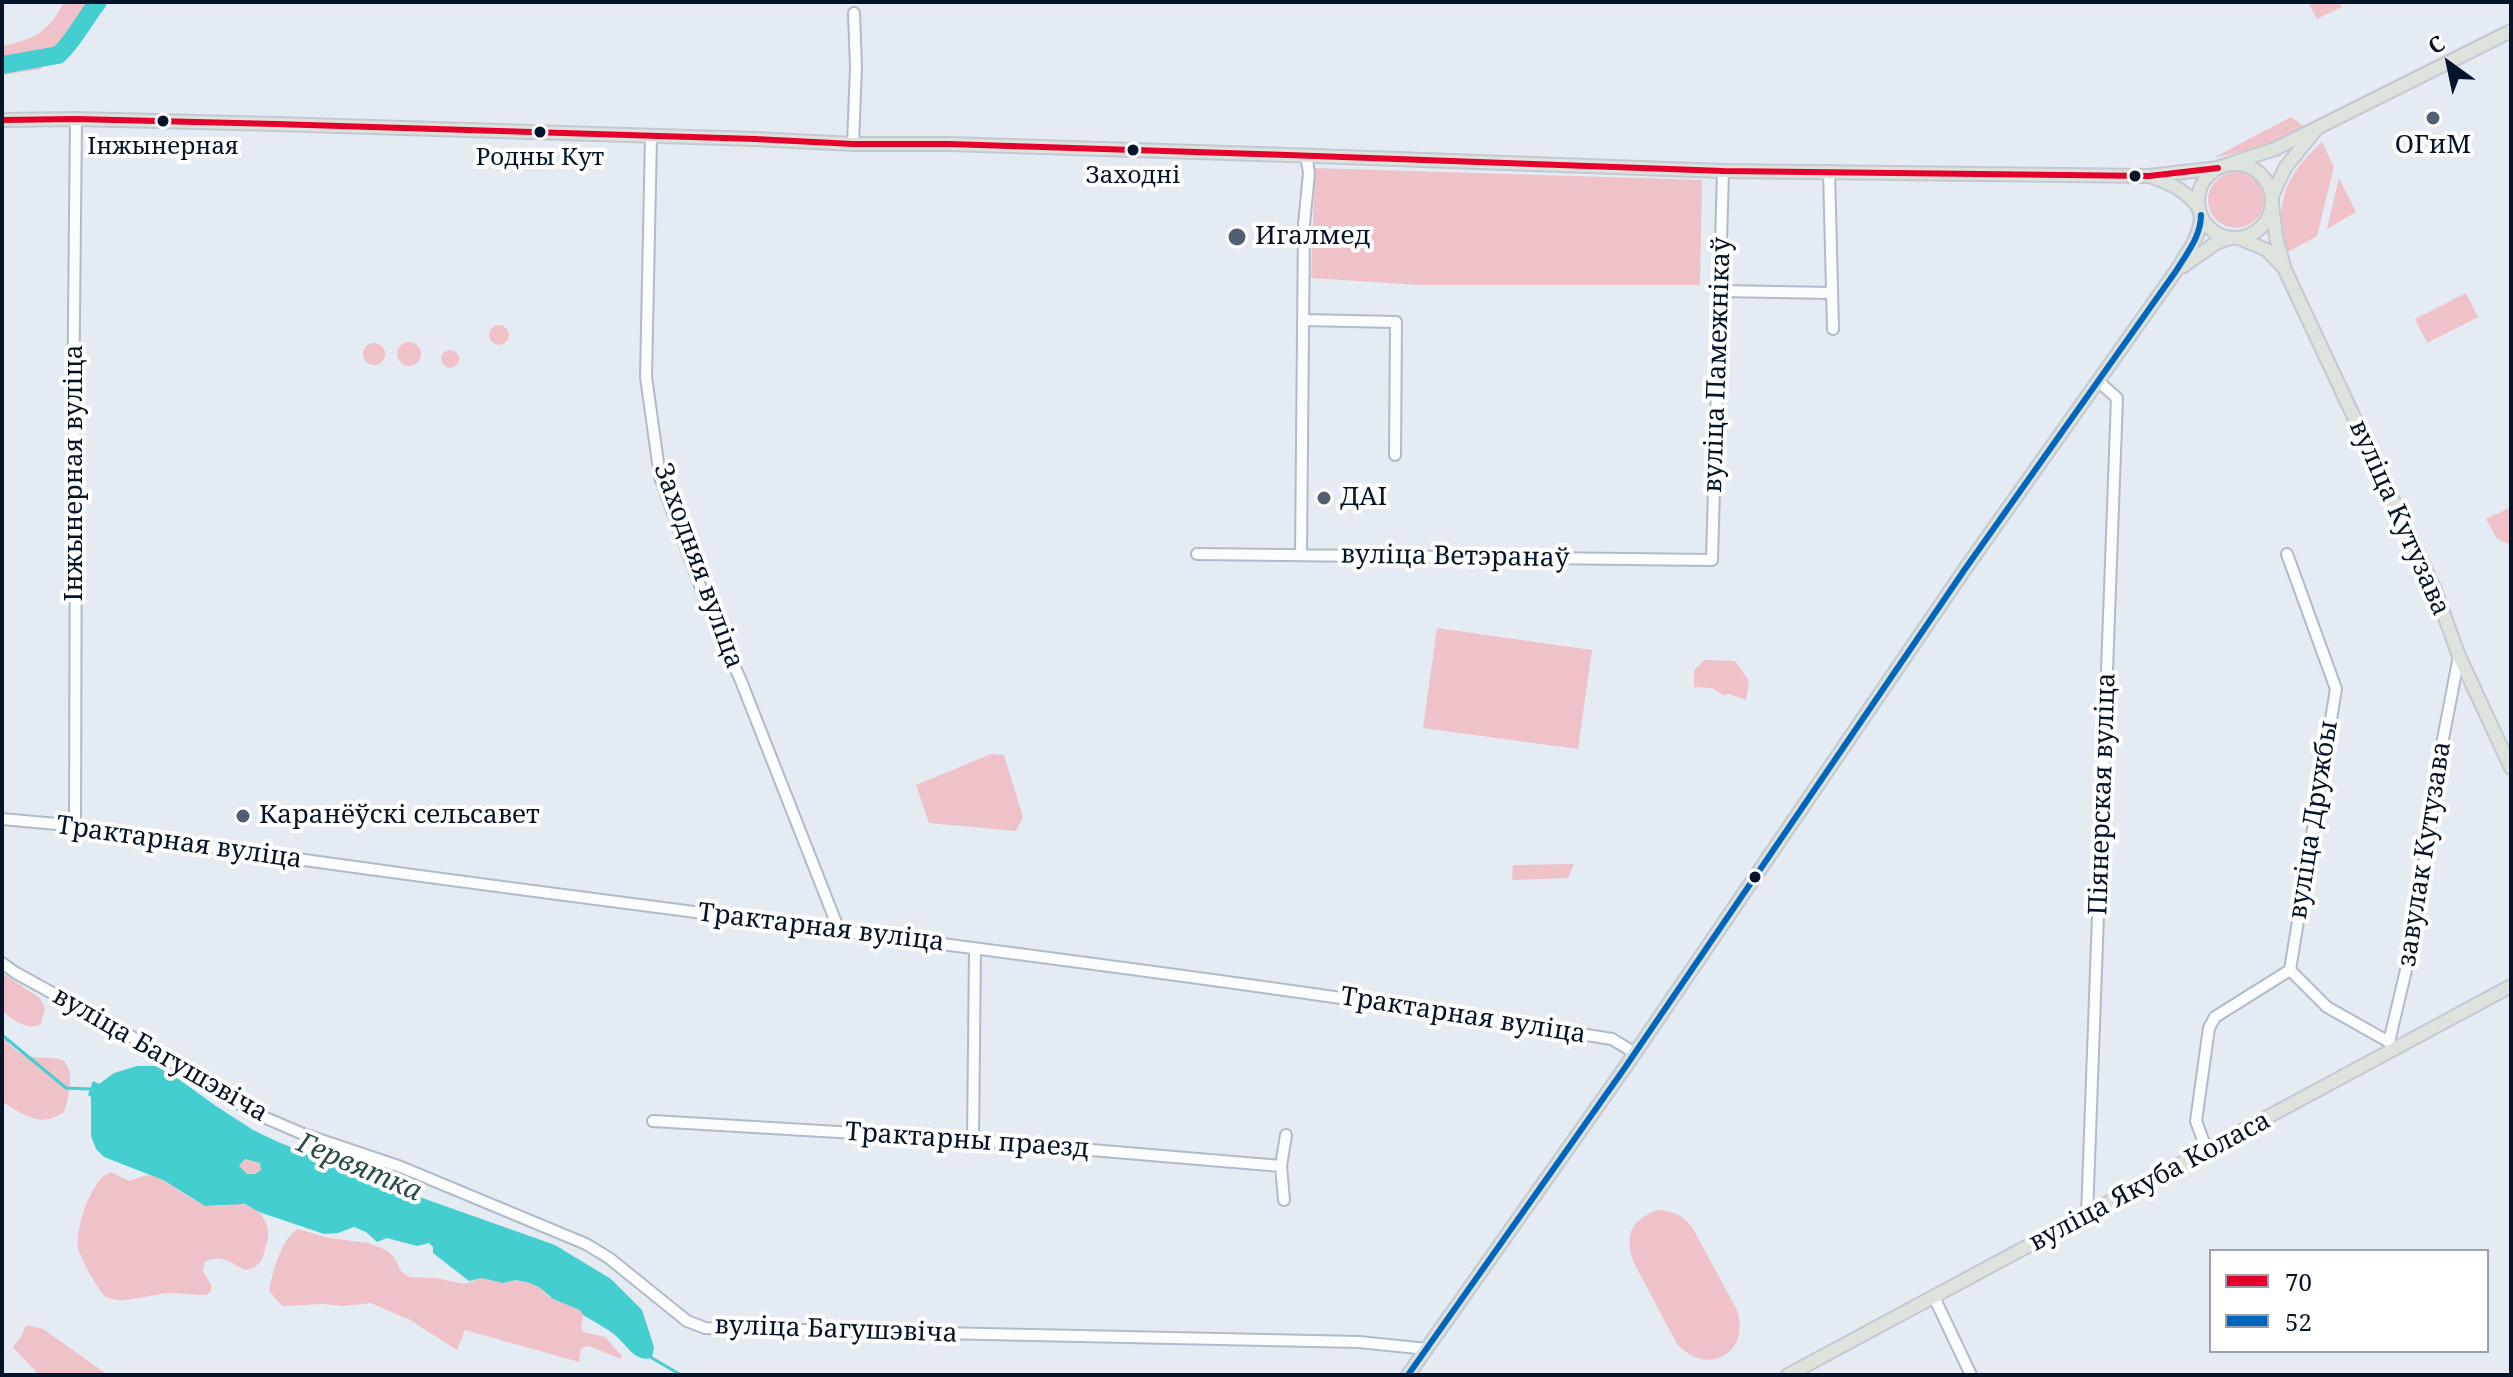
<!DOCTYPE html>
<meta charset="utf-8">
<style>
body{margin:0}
#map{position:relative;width:2513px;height:1377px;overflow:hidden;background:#e5ebf2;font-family:"Noto Serif",serif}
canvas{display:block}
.frame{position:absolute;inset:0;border:4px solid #03142b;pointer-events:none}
.legend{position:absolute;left:2209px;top:1249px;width:280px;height:104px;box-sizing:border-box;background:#fff;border:2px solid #9aa1aa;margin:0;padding:10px 14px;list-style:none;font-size:24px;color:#03142b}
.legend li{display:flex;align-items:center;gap:16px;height:40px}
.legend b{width:40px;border:2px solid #9aa1aa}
.north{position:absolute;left:2409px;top:24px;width:80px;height:80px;-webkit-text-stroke:6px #fff;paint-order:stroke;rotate:327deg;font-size:22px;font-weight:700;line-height:32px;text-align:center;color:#03142b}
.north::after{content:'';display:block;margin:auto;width:28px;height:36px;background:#03142b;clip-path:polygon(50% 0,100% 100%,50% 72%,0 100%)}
</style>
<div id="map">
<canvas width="2513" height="1377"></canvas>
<div class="frame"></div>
<ul class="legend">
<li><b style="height:10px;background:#e4002b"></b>70</li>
<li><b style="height:10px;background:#0065bd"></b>52</li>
</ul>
<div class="north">С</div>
</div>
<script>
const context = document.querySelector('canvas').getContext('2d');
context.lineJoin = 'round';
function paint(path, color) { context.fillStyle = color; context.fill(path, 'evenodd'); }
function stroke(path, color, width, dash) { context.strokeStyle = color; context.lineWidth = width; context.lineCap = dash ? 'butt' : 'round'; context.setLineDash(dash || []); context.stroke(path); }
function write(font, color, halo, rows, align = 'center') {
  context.font = font + ' "Noto Serif",serif'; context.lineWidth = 8; context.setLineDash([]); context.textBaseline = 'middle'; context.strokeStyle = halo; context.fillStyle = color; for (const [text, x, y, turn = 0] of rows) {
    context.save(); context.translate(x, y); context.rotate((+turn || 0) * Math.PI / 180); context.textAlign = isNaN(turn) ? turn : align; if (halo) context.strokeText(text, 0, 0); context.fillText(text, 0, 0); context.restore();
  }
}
paint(new Path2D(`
 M64 2H94L89 23 54 49 41 69 2 75V46C34 40 49 32 64 2Z
 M2308 2H2339L2342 7 2317 19Z
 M2291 117 2305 127 2259 148 2213 158Z
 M2322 142 2334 167 2317 236 2288 252C2272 204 2286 174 2322 142Z
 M1315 168 1702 180 1700 285H1419L1311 278Z
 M2208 200a28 28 0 1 1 56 0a28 28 0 1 1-56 0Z
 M2339 178 2356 212 2327 229Z
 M2466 293 2478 317 2427 343 2415 319Z
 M489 335a10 10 0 1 1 20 0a10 10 0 1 1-20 0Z
 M397 354a12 12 0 1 1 24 0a12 12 0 1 1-24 0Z
 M363 354a11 11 0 1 1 22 0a11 11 0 1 1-22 0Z
 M441 359a9 9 0 1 1 18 0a9 9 0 1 1-18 0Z
 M2511 507V545L2497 539 2486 519Z
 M1437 628 1592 650 1578 749 1423 728Z
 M1704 660 1735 661 1749 681 1746 700 1729 694 1723 695 1712 688 1694 687V671Z
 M991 754 1004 755 1023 817 1016 831 929 823 916 785Z
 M1574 864 1568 878 1512 880 1513 865Z
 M2 973 40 998 45 1008 41 1024C27 1032 13 1019 2 1011Z
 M2 1035C7 1042 13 1048 20 1053 32 1059 46 1057 59 1059 78 1064 68 1100 64 1112 38 1129 25 1114 2 1102Z
 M245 1159 260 1163 261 1170C253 1176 244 1176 239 1166Z
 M111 1172 129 1181 147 1175 154 1176C169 1182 195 1203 208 1206 217 1207 224 1205 233 1204 252 1202 270 1217 268 1237 268 1242 265 1245 265 1249 263 1261 258 1267 246 1270 227 1263 227 1254 205 1261L203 1271 211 1285V1291L206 1295C194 1295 181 1293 168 1293 152 1294 121 1305 106 1297 99 1292 80 1258 78 1248 75 1229 91 1178 111 1172Z
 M1658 1210C1674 1211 1682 1215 1692 1227L1737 1310C1751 1354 1707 1377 1677 1344L1633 1261C1624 1234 1632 1219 1658 1210Z
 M298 1229 329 1238 368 1243 386 1250 394 1257 401 1271 409 1277 436 1278 464 1284 482 1278 503 1283 516 1280 530 1283 539 1287 549 1297 580 1310 583 1315 581 1328 583 1332 605 1337 622 1356 620 1359 616 1357 589 1346 581 1348 579 1362 465 1330 457 1350 410 1320 371 1303 343 1306 323 1304 282 1306 269 1291C272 1273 282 1237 298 1229Z
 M26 1325 43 1329 108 1375H39L13 1347 21 1337Z`), '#efc2c9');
paint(new Path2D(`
 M137 1066H155L166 1070 216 1106 253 1130 276 1141 363 1177 555 1245 611 1279 642 1310 654 1347 652 1358C634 1362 628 1346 616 1336 607 1328 594 1322 583 1315L580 1310 553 1299 539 1287 530 1283 516 1280 503 1283 482 1278 469 1281 433 1253V1247L429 1243 417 1246 387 1238 377 1242 366 1232 354 1227 338 1233 324 1234 259 1212 245 1204 205 1206 163 1180 104 1157 96 1149 91 1136V1097L88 1095 93 1081 99 1084 114 1073ZM245 1159 260 1163 261 1170 255 1174H247L239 1166Z`), '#45cecf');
stroke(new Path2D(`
 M2 1035 66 1088 90 1089
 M652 1358 681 1375`), '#45cecf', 3);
stroke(new Path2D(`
 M2 65 58 55C71 45 86 17 98 2`), '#45cecf', 18);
const minor = new Path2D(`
 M651 136 646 377 660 477 705 599 741 681 839 930
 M853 144 856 67 854 13
 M1829 171 1833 329
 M1720 291 1832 293
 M1303 320 1396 322 1395 455
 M1197 554 1712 560 1723 171
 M1301 554 1304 224 1309 173 1306 155
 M2287 554 2336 689 2290 970 2327 1007 2389 1042
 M2 819 57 824C574 903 1095 956 1612 1039L1635 1053
 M75 827 76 458 73 417 76 119
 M2 963 16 973 132 1037 252 1112 303 1134 401 1167 586 1244 609 1258 687 1321 705 1328 1359 1342 1427 1349
 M2392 1047 2389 1042 2411 949 2443 739 2459 656
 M653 1121 973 1140 1281 1166
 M973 1140 975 949
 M2207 1151 2196 1121 2209 1028 2215 1017 2290 970
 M1284 1200 1281 1166 1286 1135
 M2087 1215 2117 398 2098 381
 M1934 1297 1971 1375`);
const major = new Path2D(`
 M2 120 76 119 276 124 755 139 853 144H949L1288 155 1723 171 2149 176 2218 168
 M2232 163 2275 149 2511 31
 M2198 201a37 37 0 1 1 74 0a37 37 0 1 1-74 0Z
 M2152 177C2172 184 2186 191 2199 208
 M2272 196 2285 168 2314 132
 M2272 203 2276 237 2285 270 2435 590 2459 656 2511 768
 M2239 238 2267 250 2283 267
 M2182 267 2216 243 2230 238
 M1408 1375 1624 1069 1965 569 2176 271C2187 253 2201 236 2201 215
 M1788 1375 2511 986`);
stroke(minor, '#afbbca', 14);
stroke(major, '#c3c9d0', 16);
stroke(minor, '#fbfcfd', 10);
stroke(major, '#dde2dd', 12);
stroke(new Path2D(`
 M2 120 76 119 276 124 755 139 853 144H949L1288 155 1723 171 2149 176 2218 168`), '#e4002b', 6);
stroke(new Path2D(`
 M1408 1375 1624 1069 1965 569 2176 271C2187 253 2201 236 2201 215`), '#0065bd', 6);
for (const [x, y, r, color] of [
 [2433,118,8,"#525f71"],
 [163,121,7,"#03142b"],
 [540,132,7,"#03142b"],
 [1133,150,7,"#03142b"],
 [2135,176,7,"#03142b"],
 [1237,237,10,"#525f71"],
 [1324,498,8,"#525f71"],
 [243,816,8,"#525f71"],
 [1755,877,7,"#03142b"]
]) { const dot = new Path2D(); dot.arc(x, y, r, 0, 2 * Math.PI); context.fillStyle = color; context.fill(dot); stroke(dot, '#fff', 3); }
write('24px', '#03142b', '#fff', [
 ["Інжынерная",163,147],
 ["Родны Кут",540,158],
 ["Заходні",1133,176]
]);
write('26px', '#03142b', '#fff', [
 ["ОГиМ",2433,146,"center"],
 ["Игалмед",1255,237],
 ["ДАІ",1340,498],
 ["Каранёўскі сельсавет",259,816]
], 'left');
write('26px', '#03142b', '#fff', [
 ["вуліца Памежнікаў",1718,365,-88],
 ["Інжынерная вуліца",75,473,-90],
 ["вуліца Кутузава",2399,518,66],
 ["вуліца Ветэранаў",1455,557,1],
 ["Заходняя вуліца",698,566,70],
 ["Піянерская вуліца",2103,794,-88],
 ["вуліца Дружбы",2314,820,-81],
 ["Трактарная вуліца",179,843,8],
 ["завулак Кутузава",2425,854,-81],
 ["Трактарная вуліца",821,928,7],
 ["Трактарная вуліца",1463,1016,9],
 ["вуліца Багушэвіча",160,1055,30],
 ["Трактарны праезд",967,1141,4],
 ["вуліца Якуба Коласа",2150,1182,-28],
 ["вуліца Багушэвіча",836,1330,2]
]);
write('italic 28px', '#2c4b4b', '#fff', [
 ["Гервятка",359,1168,23]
]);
</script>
